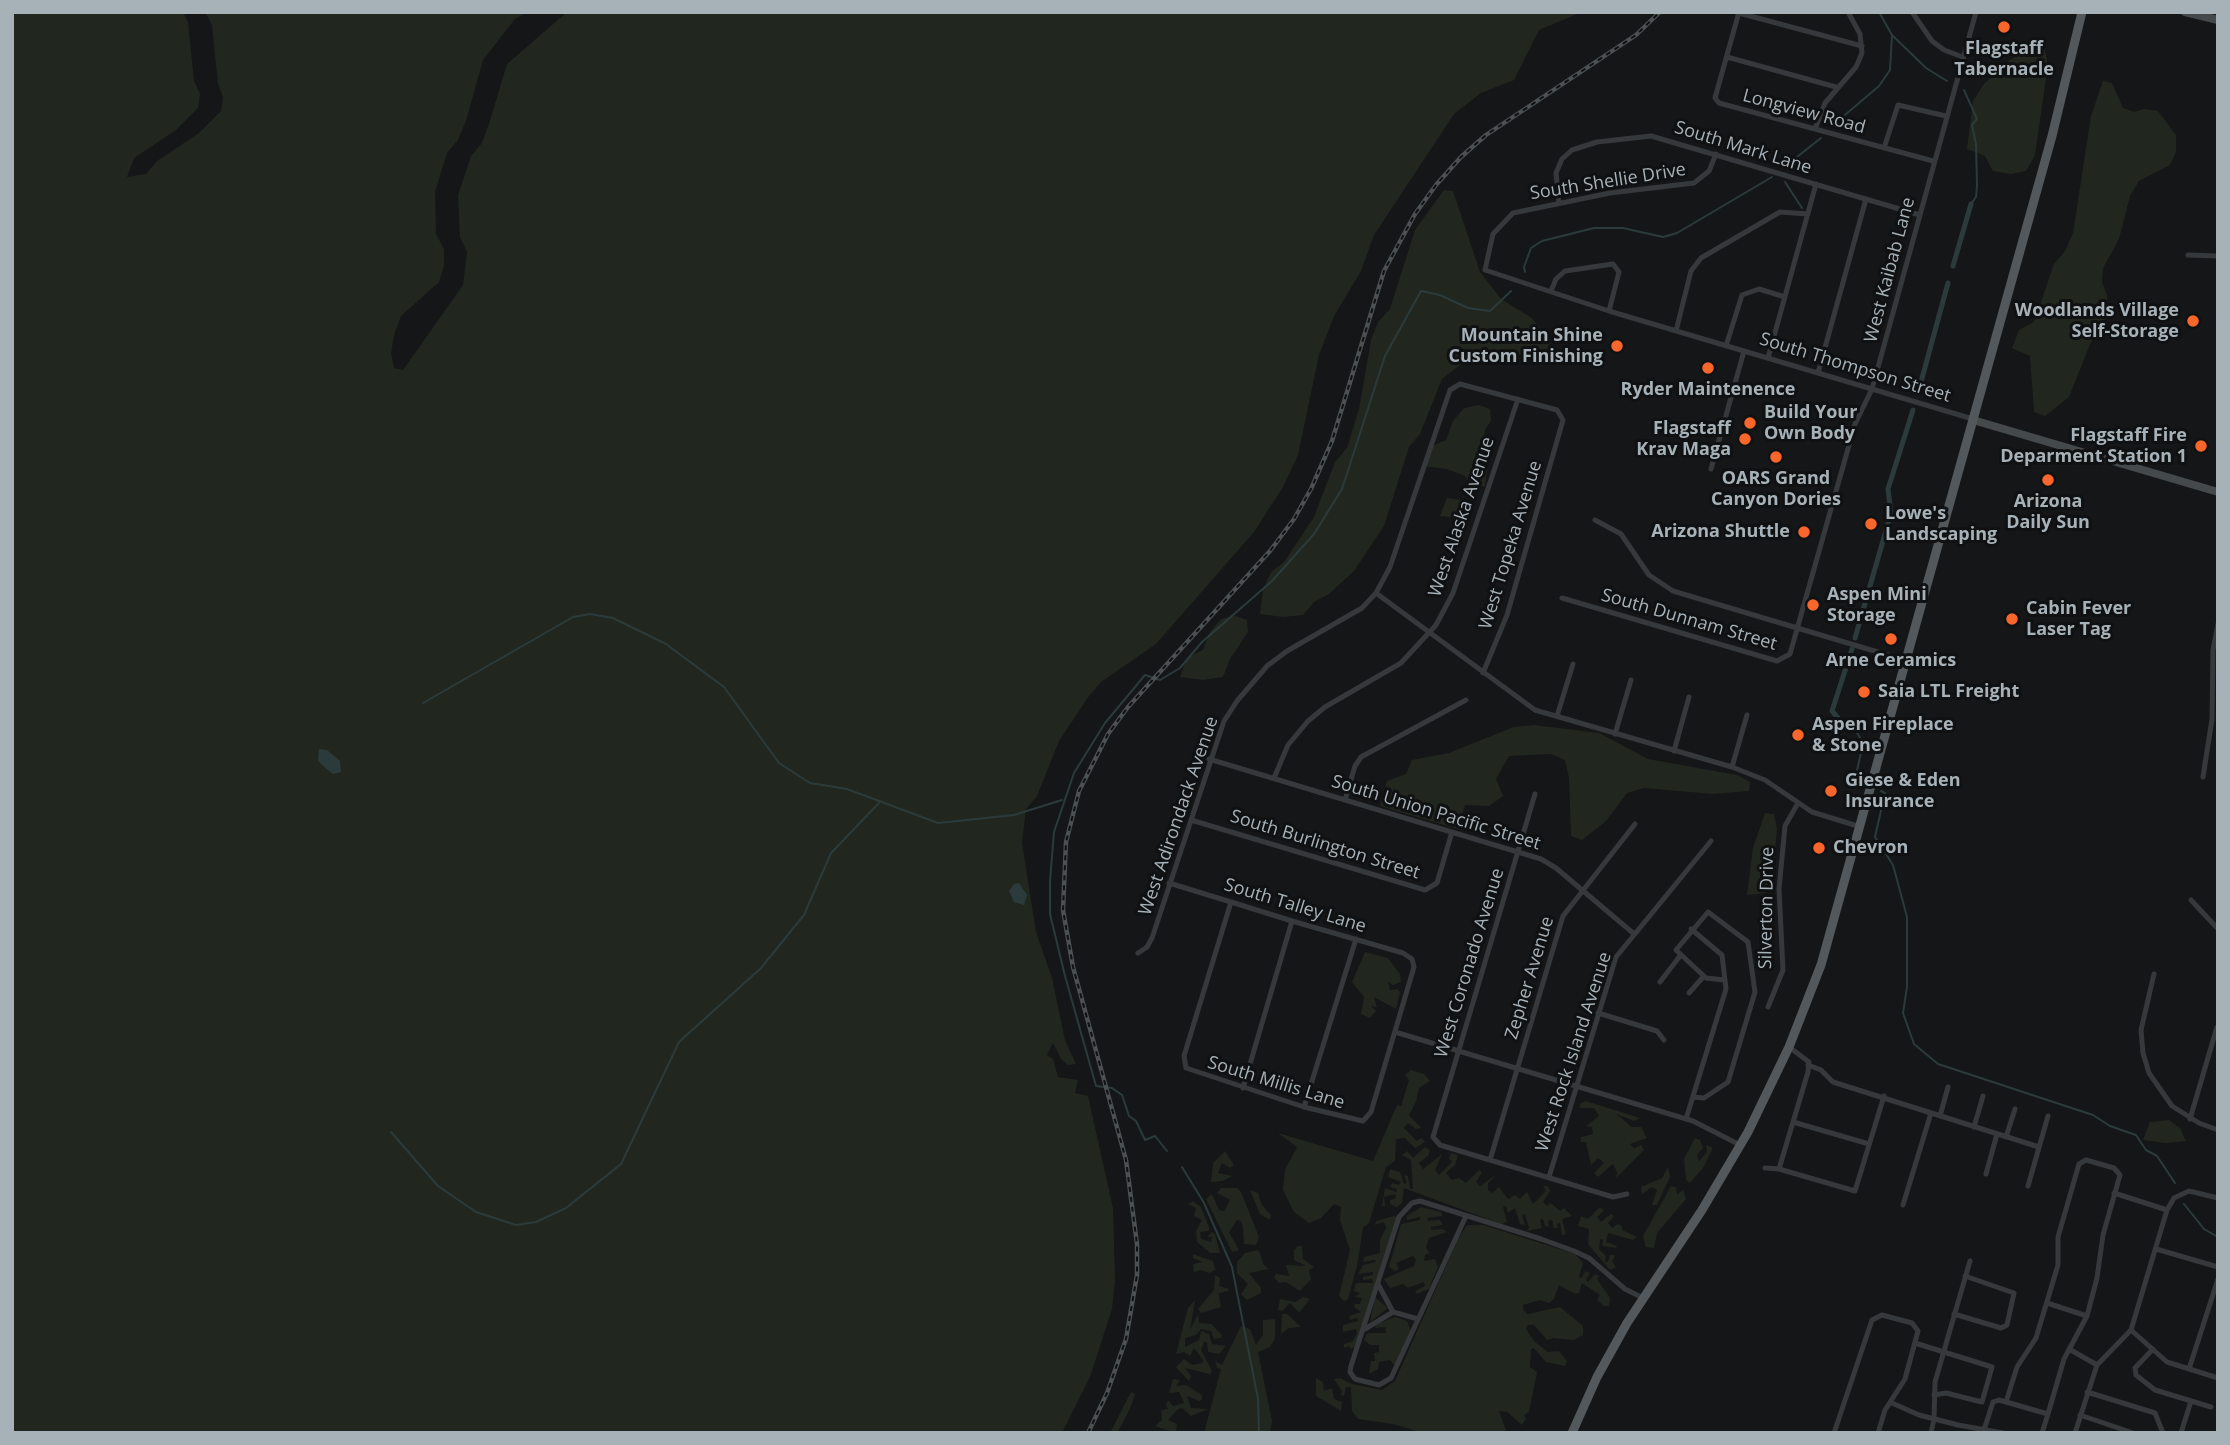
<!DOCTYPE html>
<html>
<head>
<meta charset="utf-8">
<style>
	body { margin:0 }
	#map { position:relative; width:2230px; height:1445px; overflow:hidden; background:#151617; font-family:"Open Sans",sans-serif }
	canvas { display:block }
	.frame { position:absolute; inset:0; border:14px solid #a7b2b8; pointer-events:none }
</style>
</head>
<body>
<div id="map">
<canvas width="2230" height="1445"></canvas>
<div class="frame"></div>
</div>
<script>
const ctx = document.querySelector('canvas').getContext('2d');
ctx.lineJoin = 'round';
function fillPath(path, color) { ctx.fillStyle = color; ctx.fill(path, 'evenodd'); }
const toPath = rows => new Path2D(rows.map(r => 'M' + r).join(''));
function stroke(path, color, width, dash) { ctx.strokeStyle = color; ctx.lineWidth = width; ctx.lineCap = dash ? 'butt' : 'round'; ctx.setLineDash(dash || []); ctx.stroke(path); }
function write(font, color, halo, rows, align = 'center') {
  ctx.font = font + ' "Open Sans",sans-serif'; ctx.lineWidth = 6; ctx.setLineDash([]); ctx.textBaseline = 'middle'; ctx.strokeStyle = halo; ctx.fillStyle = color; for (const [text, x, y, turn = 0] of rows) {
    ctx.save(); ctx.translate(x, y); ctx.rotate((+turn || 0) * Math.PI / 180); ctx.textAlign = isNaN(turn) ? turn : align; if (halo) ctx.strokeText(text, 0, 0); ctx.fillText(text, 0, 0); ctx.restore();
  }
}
fillPath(toPath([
	[12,12,183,12,188,22,194,81,200,94,198,108,176,130,134,158,127,177,146,174,157,161,199,133,221,111,223,97,218,84,212,25,205,12,528,12,515,19,483,60,466,121,458,140,447,153,435,192,436,234,444,249,444,266,439,282,401,316,394,335,391,354,394,368,403,370,463,285,467,252,460,237,458,195,471,156,482,143,489,124,507,64,567,12,1582,12,1539,30,1514,80,1481,93,1454,114,1374,235,1361,271,1334,316,1319,355,1298,455,1283,487,1254,532,1156,644,1101,682,1089,696,1059,741,1037,796,1026,809,1022,843,1036,932,1052,978,1065,1040,1076,1064,1068,1065,1061,1059,1053,1043,1047,1055,1053,1059,1058,1077,1078,1080,1075,1093,1088,1096,1113,1208,1115,1281,1112,1309,1090,1377,1062,1433,12,1433],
	[2033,46,2045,50,2048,65,2035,155,2026,171,2011,174,1993,171,1985,156,1967,149,1973,101,1983,85,2007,62],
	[2103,81,2112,83,2123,108,2134,112,2144,109,2158,111,2176,135,2176,152,2170,165,2139,181,2130,196,2119,239,2103,268,2102,282,2107,295,2107,312,2102,329,2091,342,2069,397,2045,416,2034,412,2030,356,2012,348,2019,330,2034,322,2054,264,2065,251,2073,233,2091,116],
	[1444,190,1453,191,1480,272,1501,299,1532,318,1550,342,1546,353,1469,358,1442,379,1420,434,1409,447,1384,526,1354,571,1329,594,1314,602,1303,615,1283,617,1260,614,1263,590,1271,572,1284,562,1314,517,1335,462,1347,448,1359,409,1371,340,1378,322,1390,309,1415,230],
	[1479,405,1490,409,1491,421,1485,430,1483,444,1489,457,1485,486,1473,487,1465,476,1447,469,1423,466,1430,447,1446,440,1453,421,1464,408],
	[1447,498,1462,500,1464,519,1440,516],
	[1236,616,1247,620,1248,632,1230,659,1223,677,1203,680,1180,677,1187,658,1203,650,1210,632,1221,619],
	[1534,725,1599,733,1648,759,1737,775,1750,782,1749,791,1713,794,1644,788,1627,793,1606,821,1582,840,1571,836,1569,778,1565,760,1551,754,1509,756,1496,779,1503,796,1489,806,1465,805,1458,829,1380,806,1387,781,1406,774,1412,760,1449,753,1514,727],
	[1765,813,1774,814,1777,829,1773,875,1766,893,1747,895,1753,848],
	[1365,952,1388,958,1400,974,1401,982,1393,985,1388,982,1390,990,1398,989,1400,992,1396,1009,1374,997,1377,1007,1371,1006,1376,1011,1370,1018,1361,1014,1364,997,1352,982],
	[1411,1070,1424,1074,1430,1081,1419,1088,1416,1102,1409,1115,1421,1128,1416,1129,1408,1123,1404,1128,1417,1141,1421,1138,1425,1142,1415,1148,1405,1138,1396,1139,1395,1161,1386,1167,1369,1223,1363,1228,1357,1266,1348,1299,1344,1301,1339,1296,1350,1250,1340,1220,1341,1207,1334,1204,1321,1218,1309,1223,1294,1212,1283,1190,1285,1170,1297,1147,1278,1133,1373,1161,1397,1105,1401,1106,1409,1080,1405,1075],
	[1586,1101,1640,1118,1634,1121,1616,1114,1632,1127,1641,1127,1647,1138,1630,1144,1634,1148,1641,1145,1644,1150,1616,1178,1617,1172,1613,1164,1598,1177,1594,1173,1604,1163,1598,1158,1591,1165,1586,1142,1581,1142,1581,1137,1593,1134,1592,1127,1586,1126,1599,1116,1594,1108,1580,1108,1580,1104],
	[2169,1120,2180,1128,2186,1141,2166,1143,2143,1140,2150,1122],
	[1695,1138,1700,1140,1703,1148,1697,1155,1699,1161,1707,1152,1706,1145,1712,1147,1712,1150,1703,1168,1690,1183,1686,1180,1684,1159],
	[1425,1147,1430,1150,1428,1156,1419,1163,1423,1169,1442,1154,1435,1170,1439,1175,1452,1162,1449,1158,1451,1153,1458,1155,1455,1165,1446,1173,1452,1180,1459,1178,1466,1183,1479,1170,1482,1172,1476,1182,1480,1186,1496,1175,1488,1183,1488,1190,1492,1193,1499,1187,1508,1199,1515,1195,1520,1199,1527,1192,1533,1204,1546,1191,1543,1186,1548,1186,1550,1191,1543,1202,1547,1206,1551,1203,1560,1211,1564,1208,1572,1216,1562,1219,1566,1234,1562,1235,1560,1223,1557,1224,1558,1228,1554,1228,1552,1220,1548,1221,1549,1227,1545,1226,1543,1219,1540,1220,1542,1228,1526,1231,1529,1228,1525,1214,1522,1215,1525,1225,1520,1224,1515,1208,1508,1213,1506,1206,1503,1207,1507,1222,1501,1224,1404,1188,1402,1203,1397,1207,1390,1204,1390,1200,1396,1198,1395,1194,1384,1197,1385,1206,1382,1206,1385,1188,1396,1192,1397,1189,1390,1187,1392,1183,1399,1185,1401,1182,1388,1177,1390,1169,1400,1172,1404,1184,1407,1183,1404,1175,1408,1176,1410,1189,1413,1189,1411,1160,1402,1155,1407,1151,1413,1158],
	[1225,1151,1234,1165,1230,1168,1222,1163,1218,1173,1232,1176,1223,1181,1211,1182,1213,1163],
	[1668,1167,1670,1177,1657,1205,1652,1205,1657,1190,1652,1187,1642,1194,1641,1187,1662,1178],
	[1671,1186,1676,1187,1677,1195,1683,1190,1686,1199,1657,1233,1654,1248,1646,1247,1643,1236],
	[1221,1188,1237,1188,1241,1192,1259,1237,1256,1245,1244,1244,1243,1227,1241,1221,1237,1220,1229,1232,1239,1250,1232,1252,1206,1199,1212,1194,1219,1210,1224,1211,1230,1200,1217,1193],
	[1250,1190,1258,1193,1262,1205,1271,1215,1270,1220,1260,1214],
	[1193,1201,1201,1207,1209,1227,1209,1231,1200,1232,1201,1239,1211,1242,1212,1237,1207,1237,1212,1232,1215,1234,1220,1253,1210,1253,1197,1242,1196,1231,1202,1220,1194,1216,1196,1208,1188,1204],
	[1421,1207,1441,1212,1442,1216,1427,1218,1428,1221,1440,1220,1443,1225,1431,1227,1431,1230,1443,1229,1447,1232,1429,1238,1426,1248,1430,1253,1425,1255,1424,1261,1435,1259,1438,1267,1429,1289,1417,1294,1415,1291,1425,1286,1424,1282,1408,1288,1403,1284,1390,1288,1384,1279,1414,1266,1416,1260,1413,1256,1396,1263,1399,1269,1395,1271,1389,1267,1401,1224,1420,1220,1420,1217,1407,1220,1407,1216],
	[1600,1207,1604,1210,1597,1217,1601,1222,1611,1214,1614,1216,1608,1223,1612,1228,1618,1224,1622,1226,1622,1230,1637,1237,1633,1240,1608,1233,1606,1242,1617,1246,1616,1248,1602,1246,1603,1240,1600,1239,1599,1249,1606,1256,1605,1262,1608,1262,1610,1255,1615,1255,1612,1262,1616,1267,1610,1270,1588,1244,1589,1229,1578,1226,1581,1216,1588,1219],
	[1394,1216,1398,1217,1357,1346,1351,1349,1349,1346,1344,1348,1344,1344,1353,1341,1357,1333,1356,1329,1343,1332,1343,1325,1358,1321,1357,1318,1350,1320,1349,1316,1361,1312,1354,1307,1355,1304,1360,1304,1362,1298,1355,1297,1360,1293,1354,1291,1356,1283,1373,1283,1372,1279,1363,1280,1363,1277,1373,1275,1373,1272,1358,1274,1363,1265,1376,1262,1375,1260,1363,1262,1364,1257,1380,1253,1380,1240,1386,1228,1384,1222,1375,1225,1376,1221],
	[1467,1225,1483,1225,1575,1254,1583,1263,1579,1277,1581,1278,1586,1271,1590,1273,1586,1280,1588,1282,1595,1274,1599,1276,1597,1279,1610,1298,1609,1306,1604,1306,1597,1300,1600,1295,1582,1283,1579,1293,1575,1294,1559,1285,1554,1299,1549,1303,1540,1300,1523,1305,1524,1311,1528,1314,1560,1307,1583,1326,1583,1335,1574,1340,1553,1338,1547,1340,1534,1325,1528,1325,1526,1329,1535,1342,1548,1352,1559,1351,1567,1361,1565,1366,1546,1362,1534,1348,1531,1349,1530,1367,1537,1372,1529,1412,1524,1415,1526,1419,1522,1425,1507,1412,1499,1411,1507,1433,1423,1433,1393,1424,1358,1419,1352,1411,1351,1387,1346,1387,1344,1396,1341,1395,1342,1391,1334,1379,1340,1378,1352,1384,1382,1390,1395,1381,1458,1239],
	[1298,1246,1302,1246,1303,1259,1314,1267,1309,1270,1311,1279,1300,1291,1286,1282,1279,1283,1274,1277,1276,1274,1289,1276,1286,1265,1306,1266,1294,1260,1294,1250],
	[1259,1250,1263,1264,1269,1269,1249,1273,1261,1288,1261,1293,1247,1300,1241,1294,1248,1284,1237,1273,1237,1262,1245,1253],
	[1193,1254,1213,1261,1215,1270,1210,1273,1201,1270,1194,1272,1193,1264,1203,1262,1193,1258],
	[1215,1275,1220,1278,1219,1286,1229,1289,1228,1291,1219,1293,1218,1289,1221,1307,1201,1313,1198,1309,1214,1290],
	[1303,1297,1310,1299,1299,1313,1290,1303,1282,1311,1278,1310,1280,1299,1296,1302],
	[1376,1298,1388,1308,1370,1322,1375,1299],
	[1195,1300,1190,1330,1198,1314,1199,1323,1211,1324,1222,1335,1221,1338,1214,1339,1211,1331,1201,1329,1196,1335,1185,1338,1185,1347,1199,1340,1201,1331,1209,1334,1212,1344,1226,1346,1219,1354,1213,1353,1208,1352,1207,1342,1204,1342,1201,1350,1212,1371,1210,1374,1185,1368,1191,1376,1189,1381,1176,1367,1184,1359,1192,1365,1202,1363,1203,1360,1194,1348,1190,1356,1184,1352,1176,1354,1188,1308],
	[1282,1314,1287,1314,1301,1327,1289,1328,1281,1334],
	[1395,1317,1407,1321,1411,1332,1395,1366,1390,1360,1379,1362,1378,1369,1369,1374,1371,1361,1375,1361,1374,1353,1379,1352,1379,1345,1370,1345,1364,1340,1367,1333,1386,1333,1385,1327,1375,1328,1377,1324],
	[1275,1319,1275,1339,1270,1347,1258,1352,1272,1421,1270,1433,1204,1433,1221,1369,1217,1368,1215,1361,1222,1365,1241,1326,1250,1329,1256,1345,1263,1335,1263,1320],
	[1316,1378,1323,1382,1324,1391,1332,1388,1334,1399,1342,1402,1341,1411,1316,1396],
	[1173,1379,1180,1380,1176,1386,1186,1385,1202,1395,1202,1400,1199,1401,1187,1396,1191,1408,1208,1409,1191,1416,1182,1408,1178,1409,1168,1420,1177,1424,1176,1433,1155,1426,1162,1420,1161,1410,1168,1409,1166,1405,1168,1400,1173,1406,1184,1403,1179,1392,1169,1393],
	[1131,1392,1135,1394,1130,1409,1117,1433,1110,1433]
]), '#21271f');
fillPath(toPath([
	[319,749,327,750,340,761,341,772,333,774,322,765,318,760],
	[1019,883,1027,895,1024,905,1014,902,1009,891,1014,884]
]), '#2b3b3c');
stroke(toPath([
	[1892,35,1926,68,1947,81],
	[1964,90,1977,119,1972,125,1976,144,1977,186,1976,197,1971,204],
	[1832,126,1879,86,1890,70,1892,35,1879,12],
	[1783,168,1821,138],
	[1785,182,1802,208],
	[1525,272,1524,267,1531,248,1542,241,1594,228,1623,228,1663,237,1677,233,1772,177],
	[423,703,573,617,590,614,613,618,666,644,724,687,779,763,810,783,847,789,938,823,1014,815,1062,800],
	[1838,718,1837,724,1855,729,1863,743,1855,780,1858,785],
	[1881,791,1885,793,1875,837,1893,865,1907,917,1907,987,1903,1013,1914,1044,1938,1064,2093,1115,2110,1126,2136,1135,2146,1150,2157,1156,2175,1183],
	[391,1132,438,1186,476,1212,516,1225,536,1222,566,1208,621,1164,679,1042,761,968,804,915,831,853,879,803],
	[1167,1151,1155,1136,1145,1140,1136,1121,1129,1116,1122,1095,1112,1088,1096,1086,1065,976,1050,914,1050,881,1054,832,1074,773,1105,723,1145,675,1160,680,1180,668,1202,642,1272,581,1314,534,1342,489,1385,356,1421,291,1440,295,1468,308,1490,311,1511,291],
	[1182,1167,1204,1203,1232,1267,1258,1399,1259,1433],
	[2184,1204,2204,1229,2218,1237]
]), '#2b3b3c', 2);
stroke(toPath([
	[1953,266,1971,204],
	[1918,393,1948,283],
	[1855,638,1891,513,1888,489,1913,410],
	[1838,718,1832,711,1852,649]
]), '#2b3b3c', 5);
stroke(toPath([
	[1739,12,1715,98,1719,103,1933,161],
	[1912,12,1932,41,1944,50,1963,57],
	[1739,13,1862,46],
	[1727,57,1836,87],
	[1815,129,1825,103,1856,67,1862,53,1860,34,1848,12],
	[1884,148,1898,105,1946,116],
	[1716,154,1709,171,1694,183,1610,193,1513,213,1493,234,1485,270,1609,311,1973,419],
	[1559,203,1556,173,1562,159,1572,150,1597,142,1651,136,1920,215],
	[2188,255,2218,256],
	[1551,291,1556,279,1565,271,1613,264,1619,272,1609,311],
	[1676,331,1691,271,1701,258,1780,212,1808,214],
	[1726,346,1742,295,1759,289,1785,297],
	[1768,358,1816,184],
	[1818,373,1866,199],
	[1711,469,1744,351],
	[1595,520,1621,534,1649,575,1673,591,1908,661],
	[1376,593,1535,710,1732,767,1765,780,1812,812,1861,827],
	[1562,598,1777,661,1790,654,1855,424,1872,389,1976,12],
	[1557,716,1573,664],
	[1615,734,1631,680],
	[1674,751,1689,697],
	[1209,759,1541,859,1556,868,1633,933],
	[1732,767,1747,715],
	[2203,777,2212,719,2213,650,2218,624],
	[1274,778,1288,745,1308,721,1325,707,1401,663,1436,625,1453,593,1518,399],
	[1535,794,1433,1137,1440,1145,1613,1197,1627,1194],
	[1345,800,1355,766,1361,757,1466,700],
	[1191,820,1425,890,1437,883,1452,832],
	[1169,883,1231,902,1292,921,1403,953,1412,959,1414,967,1371,1112,1363,1121,1304,1107,1186,1068,1184,1056,1231,902],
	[2191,900,2218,929],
	[1138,953,1147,947,1152,938,1224,721,1237,701,1267,666,1287,651,1362,608,1376,593,1390,567,1450,390,1460,384,1557,410,1563,420,1507,615,1483,673],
	[2154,974,2141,1030,2143,1053,2149,1073,2172,1106,2199,1123,2218,1130],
	[1660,982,1680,956],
	[1689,993,1704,976],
	[1768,1007,1783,970,1779,889,1785,826,1798,803],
	[1598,1013,1657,1031,1664,1040],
	[1395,1032,1693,1121,1740,1145],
	[1808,1065,1821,1070,1833,1082,2039,1147],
	[1243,1088,1292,921],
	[1693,1097,1704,1098,1728,1082,1755,992,1748,942,1708,912,1676,950,1706,978,1724,980],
	[1304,1107,1356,939],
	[1940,1116,1948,1087],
	[1686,1119,1726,989,1722,955,1691,929],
	[2190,1119,2217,1027],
	[1793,1122,1869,1144],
	[1974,1127,1983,1096],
	[2006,1137,2015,1109],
	[1490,1160,1563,916,1635,824],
	[1765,1168,1779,1169,1808,1072,1809,1062,1789,1047],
	[1779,1169,1855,1191,1884,1096],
	[1986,1174,1997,1134],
	[1549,1177,1616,957,1711,841],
	[2028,1186,2048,1116],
	[2114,1193,2167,1210],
	[1903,1205,1931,1113],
	[1466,1216,1391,1378,1379,1385,1355,1379,1350,1372,1351,1366,1399,1217,1412,1203,1420,1201,1541,1239,1574,1251,1589,1258,1625,1289,1643,1298],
	[2156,1249,2218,1267],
	[1378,1284,1393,1312],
	[2047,1303,2087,1316],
	[1954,1314,2001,1328,2007,1325,2014,1293,1965,1276],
	[1365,1329,1393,1312,1418,1319],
	[2131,1330,2167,1362,2218,1378],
	[1915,1343,1992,1367,1982,1402,1946,1393,1934,1395],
	[2069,1349,2097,1365],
	[2153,1349,2135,1368,2136,1375,2155,1390,2211,1407],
	[2189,1369,2218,1279],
	[2087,1392,2155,1413,2163,1433],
	[2006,1402,2017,1367,2036,1338,2058,1265,2058,1237,2079,1164,2086,1160,2114,1168,2120,1175,2103,1235,2097,1278,2087,1316,2064,1359,2048,1414],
	[1892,1403,1919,1415,1958,1425,2003,1433],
	[2080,1415,2133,1433],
	[1834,1433,1872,1320,1882,1315,1912,1323,1918,1331,1905,1379,1885,1410,1878,1433],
	[1931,1433,1934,1419,1935,1382,1970,1261],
	[1983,1433,1993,1402,1999,1400,2048,1414,2042,1433],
	[2075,1433,2097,1365,2131,1330,2167,1210,2174,1198,2189,1191,2218,1198],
	[2181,1433,2191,1401]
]), '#36393c', 5);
stroke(toPath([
	[2185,12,2218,20],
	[1973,420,2218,492]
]), '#44494c', 8);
stroke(toPath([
	[1572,1433,1597,1377,1627,1323,1702,1210,1748,1132,1789,1047,1821,965,2052,136,2082,12]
]), '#52585b', 9);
const rail = toPath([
	[1088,1433,1107,1393,1126,1339,1137,1275,1137,1244,1126,1160,1073,967,1063,910,1066,842,1079,791,1108,734,1128,707,1270,551,1294,519,1311,489,1332,441,1384,271,1415,214,1436,185,1461,157,1486,135,1636,35,1660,12]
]);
stroke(rail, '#4b5053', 4.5);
stroke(rail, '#101112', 2, [5]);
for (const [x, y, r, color] of [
	[2004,27,7,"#f8662c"],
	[2193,321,7,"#f8662c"],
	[1617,346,7,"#f8662c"],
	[1708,368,7,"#f8662c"],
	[1750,423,7,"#f8662c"],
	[1745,439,7,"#f8662c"],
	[2201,446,7,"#f8662c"],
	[1776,457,7,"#f8662c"],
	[2048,480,7,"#f8662c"],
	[1871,524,7,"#f8662c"],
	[1804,532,7,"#f8662c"],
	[1813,605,7,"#f8662c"],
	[2012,619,7,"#f8662c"],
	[1891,639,7,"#f8662c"],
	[1864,692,7,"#f8662c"],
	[1798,735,7,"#f8662c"],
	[1831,791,7,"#f8662c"],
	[1819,848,7,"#f8662c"]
]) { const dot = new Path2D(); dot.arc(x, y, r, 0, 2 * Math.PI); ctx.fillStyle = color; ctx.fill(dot); stroke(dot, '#101112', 2.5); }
write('bold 18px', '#a7b2b8', '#101112', [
	["Flagstaff",2004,49,"center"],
	["Tabernacle",2004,70,"center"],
	["Woodlands Village",2179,311,"right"],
	["Self-Storage",2179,332,"right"],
	["Mountain Shine",1603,336,"right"],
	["Custom Finishing",1603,357,"right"],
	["Ryder Maintenence",1708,390,"center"],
	["Build Your",1764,413],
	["Own Body",1764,434],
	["Flagstaff",1731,429,"right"],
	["Krav Maga",1731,450,"right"],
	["Flagstaff Fire",2187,436,"right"],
	["Deparment Station 1",2187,457,"right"],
	["OARS Grand",1776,479,"center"],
	["Canyon Dories",1776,500,"center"],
	["Arizona",2048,502,"center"],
	["Daily Sun",2048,523,"center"],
	["Lowe's",1885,514],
	["Landscaping",1885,535],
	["Arizona Shuttle",1790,532,"right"],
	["Aspen Mini",1827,595],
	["Storage",1827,616],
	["Cabin Fever",2026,609],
	["Laser Tag",2026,630],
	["Arne Ceramics",1891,661,"center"],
	["Saia LTL Freight",1878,692],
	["Aspen Fireplace",1812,725],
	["& Stone",1812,746],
	["Giese & Eden",1845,781],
	["Insurance",1845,802],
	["Chevron",1833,848]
], 'left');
write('18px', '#a7b2b8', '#101112', [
	["Longview Road",1804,112,15],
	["South Mark Lane",1743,148,17],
	["South Shellie Drive",1608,182,-9],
	["West Kaibab Lane",1890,270,-75],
	["South Thompson Street",1855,368,17],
	["West Alaska Avenue",1462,517,-71],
	["West Topeka Avenue",1511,545,-73],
	["South Dunnam Street",1689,620,16],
	["South Union Pacific Street",1436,813,17],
	["West Adirondack Avenue",1179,816,-71],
	["South Burlington Street",1325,845,17],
	["South Talley Lane",1295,906,17],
	["Silverton Drive",1767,908,-89],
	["West Coronado Avenue",1470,963,-73],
	["Zepher Avenue",1530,978,-73],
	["West Rock Island Avenue",1574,1052,-72],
	["South Millis Lane",1276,1083,17]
]);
</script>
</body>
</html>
